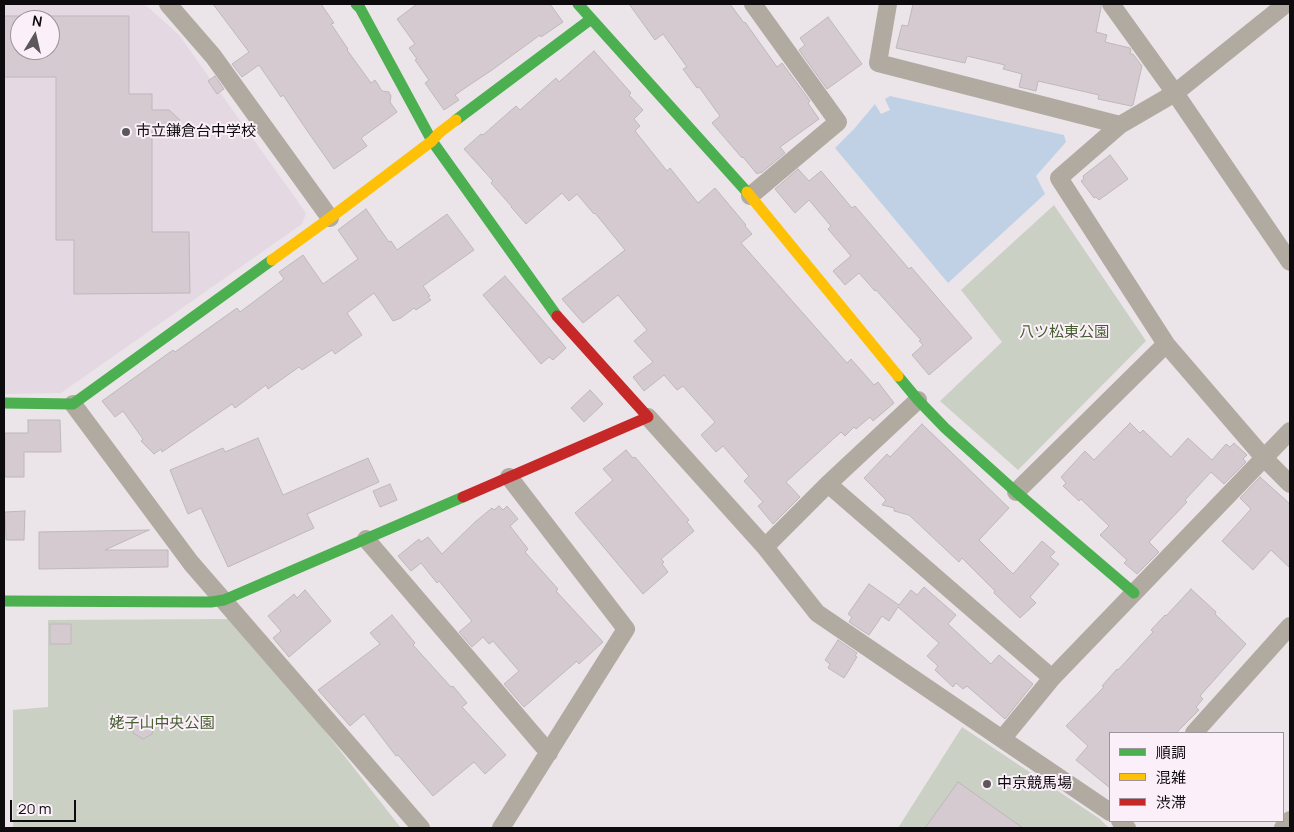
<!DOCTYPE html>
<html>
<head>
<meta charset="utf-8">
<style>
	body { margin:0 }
	#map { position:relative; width:1294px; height:832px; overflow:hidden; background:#ebe5ea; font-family:Manrope,"Noto Sans JP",sans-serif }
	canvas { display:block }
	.frame { position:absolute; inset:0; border:5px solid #0e0b0e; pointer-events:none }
	.legend { position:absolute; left:1109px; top:732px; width:175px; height:90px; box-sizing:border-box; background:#fbf0f9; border:1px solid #9c949b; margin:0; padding:6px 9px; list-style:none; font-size:15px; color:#0e0b0e }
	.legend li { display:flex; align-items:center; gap:10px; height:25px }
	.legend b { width:25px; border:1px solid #9c949b }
	.north { position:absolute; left:10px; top:10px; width:50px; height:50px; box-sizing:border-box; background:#fbf0f9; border:1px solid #9c949b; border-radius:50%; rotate:9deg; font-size:14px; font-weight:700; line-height:20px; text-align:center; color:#0e0b0e }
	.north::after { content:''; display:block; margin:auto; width:18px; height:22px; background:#5b575b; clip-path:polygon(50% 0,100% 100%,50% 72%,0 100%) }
	.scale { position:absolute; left:10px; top:800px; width:66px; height:22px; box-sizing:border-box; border:2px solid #0e0b0e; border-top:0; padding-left:6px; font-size:15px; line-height:18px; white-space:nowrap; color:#0e0b0e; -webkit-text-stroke:4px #fbf0f9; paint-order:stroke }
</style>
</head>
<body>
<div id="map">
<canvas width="1294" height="832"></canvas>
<div class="frame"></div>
<ul class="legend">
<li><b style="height:6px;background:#4caf50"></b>順調</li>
<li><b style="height:6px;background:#ffc107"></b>混雑</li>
<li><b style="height:6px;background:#c62828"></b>渋滞</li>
</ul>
<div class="north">N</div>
<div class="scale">20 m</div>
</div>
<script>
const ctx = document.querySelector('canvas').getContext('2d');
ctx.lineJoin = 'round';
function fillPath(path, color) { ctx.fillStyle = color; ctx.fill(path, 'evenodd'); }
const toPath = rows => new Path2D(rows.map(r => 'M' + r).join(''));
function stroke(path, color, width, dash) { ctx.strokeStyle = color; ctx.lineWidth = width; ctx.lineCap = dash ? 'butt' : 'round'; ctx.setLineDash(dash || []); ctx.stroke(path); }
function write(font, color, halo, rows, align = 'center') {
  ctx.font = font + ' Manrope,"Noto Sans JP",sans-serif'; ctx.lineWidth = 4; ctx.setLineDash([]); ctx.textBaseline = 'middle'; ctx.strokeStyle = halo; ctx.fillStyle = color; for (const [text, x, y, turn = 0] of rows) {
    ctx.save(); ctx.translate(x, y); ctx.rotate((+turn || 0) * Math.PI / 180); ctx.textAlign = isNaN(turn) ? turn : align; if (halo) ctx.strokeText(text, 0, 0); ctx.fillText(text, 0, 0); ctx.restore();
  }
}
fillPath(toPath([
	[4,4,142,4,148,7,179,35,306,213,302,224,61,393,4,394],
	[20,20,50,20,50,50,20,50]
]), '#e4d8e3');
fillPath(toPath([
	[1054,205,1146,341,1018,470,940,401,1002,342,961,290],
	[237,619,401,828,13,828,13,710,48,707,48,620],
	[962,727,1100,819,1109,828,898,828]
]), '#cbd0c4');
fillPath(toPath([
	[890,96,1064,135,1066,142,1036,176,1045,194,948,283,835,148,854,129,875,104,881,114,890,110,885,99]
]), '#c0d1e6');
const building = toPath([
	[213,4,321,4,334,23,331,24,348,49,347,50,371,83,375,80,382,91,389,92,391,96,390,102,397,112,361,138,367,146,334,169,308,132,283,95,281,97,259,65,242,77,232,64,249,52,213,4],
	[417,4,550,4,563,22,541,37,540,35,492,70,462,90,455,95,459,100,444,110,425,83,429,80,415,60,417,59,409,48,415,44,397,19,417,4],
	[629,4,730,4,744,23,745,22,777,67,782,63,810,101,808,103,819,119,780,147,785,153,761,173,761,172,757,174,743,157,742,158,712,123,720,116,699,87,697,88,683,69,687,67,663,34,655,40,629,4],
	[913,4,1101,4,1101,8,1096,32,1107,35,1105,42,1130,48,1131,50,1130,54,1133,54,1142,66,1133,105,1131,106,1098,99,1099,95,1038,81,1036,91,1019,87,1022,74,1003,69,1005,65,967,56,965,63,896,48,902,25,908,26,913,4],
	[4,16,129,16,129,94,152,94,152,110,169,110,180,120,169,132,152,132,152,232,189,232,190,293,74,294,74,240,56,240,56,77,4,77,4,16],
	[20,20,50,20,50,50,20,50,20,20],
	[828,17,862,64,827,89,799,50,805,45,800,38,828,17],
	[594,51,631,93,629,95,643,110,634,119,640,126,635,131,667,171,670,168,698,203,715,188,746,225,745,226,752,234,741,243,847,363,851,359,874,385,878,382,894,403,873,421,870,417,856,429,854,427,845,436,841,432,786,482,800,497,773,524,758,506,763,502,744,481,749,476,723,446,716,452,701,435,715,422,683,386,677,390,664,375,644,391,633,377,653,362,634,341,647,330,618,295,583,323,562,299,625,250,595,213,594,214,577,194,569,201,562,193,526,224,511,207,512,207,491,183,493,181,464,149,481,134,483,135,516,106,520,110,556,78,559,82,594,51],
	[215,76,224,89,217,94,208,81,215,76],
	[1110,155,1128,179,1099,200,1096,197,1094,198,1081,181,1084,179,1083,176,1110,155],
	[798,169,809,181,821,171,852,208,855,206,909,269,911,267,972,338,929,375,912,355,923,345,919,341,921,340,876,290,875,291,859,273,845,285,833,271,851,256,828,229,831,226,809,200,795,213,775,189,798,169],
	[366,209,389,242,391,241,397,250,447,214,474,250,423,286,430,296,428,297,431,300,416,310,414,308,401,318,393,321,374,293,347,313,362,335,335,354,332,350,302,370,299,367,268,389,266,385,235,408,232,404,162,452,161,449,154,454,141,441,143,439,123,411,115,417,102,401,173,350,175,352,237,308,240,312,284,279,279,272,303,255,323,284,358,259,338,230,366,209],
	[505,276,566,348,553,360,549,357,541,364,483,295,505,276],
	[590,390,603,404,584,422,571,408,590,390],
	[28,420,60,420,61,452,24,452,24,477,5,477,5,433,28,433,28,420],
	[1130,423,1140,433,1143,430,1171,457,1188,438,1212,460,1226,444,1230,447,1234,443,1247,455,1243,459,1246,462,1224,484,1211,472,1185,500,1187,502,1149,542,1159,552,1137,574,1124,563,1127,560,1100,535,1109,526,1081,499,1079,501,1063,486,1066,483,1061,477,1085,451,1094,460,1130,423],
	[922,424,1009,508,979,540,1013,574,1042,541,1055,552,1050,557,1059,564,1030,597,1036,603,1020,618,994,593,995,591,962,558,959,562,909,515,894,511,894,508,882,505,886,500,864,478,887,454,890,457,922,424],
	[258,438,283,495,368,458,379,482,307,514,314,528,228,567,201,508,188,514,170,470,223,448,225,452,258,438],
	[626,450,633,458,635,457,689,520,687,522,694,531,661,559,664,562,662,564,668,572,643,594,575,513,613,480,603,469,626,450],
	[1260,477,1290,504,1290,568,1271,550,1253,570,1222,541,1251,509,1240,498,1260,477],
	[390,484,397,500,380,507,373,491,390,484],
	[499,506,503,510,507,506,518,519,510,526,528,549,525,552,558,589,556,591,603,642,579,664,577,661,524,707,504,684,519,671,493,641,489,644,483,637,472,647,459,632,472,621,439,581,437,583,421,563,411,571,398,556,419,539,421,542,428,537,442,554,475,522,492,508,494,510,499,506],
	[25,511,24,540,6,540,5,512,25,511],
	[149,530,105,550,168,550,168,567,39,569,39,532,149,530],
	[869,584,899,605,911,590,917,595,924,587,956,615,948,624,991,664,999,655,1033,684,1005,719,967,686,963,689,956,683,953,687,935,670,938,666,927,656,939,643,898,607,889,621,882,616,869,635,849,622,852,617,848,614,869,584],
	[1191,589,1216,612,1215,614,1246,644,1200,696,1203,699,1196,707,1199,710,1176,733,1110,733,1110,788,1076,760,1088,746,1066,726,1104,687,1102,686,1117,669,1118,670,1153,632,1151,630,1165,615,1166,616,1191,589],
	[305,590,331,621,289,657,273,638,281,631,268,616,294,594,297,598,305,590],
	[392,615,415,643,413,645,451,687,453,686,467,703,462,707,506,755,485,774,474,762,433,796,398,755,396,756,364,714,350,726,318,690,380,644,370,633,392,615],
	[50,624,71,624,71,644,50,644,50,624],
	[838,640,857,653,855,656,857,657,844,678,828,668,830,664,825,660,838,640],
	[144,717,154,723,152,734,143,739,133,733,134,722,144,717],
	[958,782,1023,828,925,828,958,782]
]);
fillPath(building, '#d4cacf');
stroke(building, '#bdb8bc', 1);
stroke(toPath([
	[168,4,213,56,330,218],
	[888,4,878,63,1120,125],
	[1111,4,1175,93,1290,262],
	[1286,4,1175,93,1120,125,1059,178,1166,344,1265,459,1290,484],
	[750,196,838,122,753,4],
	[73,404,191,563,421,828],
	[648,417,765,547,817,613,1002,739,1110,812],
	[828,484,1052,678],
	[1016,492,1166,344],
	[366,539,549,753],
	[765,547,828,484,918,400],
	[1194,733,1290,626],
	[1002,739,1052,678,1290,431],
	[1120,821,1127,828],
	[501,828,626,629,509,477],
	[1283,828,1290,820]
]), '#b0aaa1', 18);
stroke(toPath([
	[356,4,360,8,432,141,557,316],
	[578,4,747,192],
	[456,120,591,19],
	[898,376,918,400,945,428,1016,492,1134,593],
	[4,403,73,404,272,260],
	[4,601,211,602,224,600,463,497]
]), '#4caf50', 11);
stroke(toPath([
	[747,192,898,376],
	[272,260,330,218,432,141,439,133,456,120]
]), '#ffc107', 11);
stroke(toPath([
	[463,497,648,417,557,316]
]), '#c62828', 11);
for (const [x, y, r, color] of [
	[126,132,5,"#5b575b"],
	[987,784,5,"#5b575b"]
]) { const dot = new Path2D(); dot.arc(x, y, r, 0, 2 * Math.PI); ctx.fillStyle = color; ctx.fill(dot); stroke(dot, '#fbf0f9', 2); }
write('15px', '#0e0b0e', '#fbf0f9', [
	["市立鎌倉台中学校",136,132],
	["中京競馬場",997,784]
], 'left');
write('15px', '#465f2f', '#fbf0f9', [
	["八ツ松東公園",1064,333],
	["姥子山中央公園",162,724]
]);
</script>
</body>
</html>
